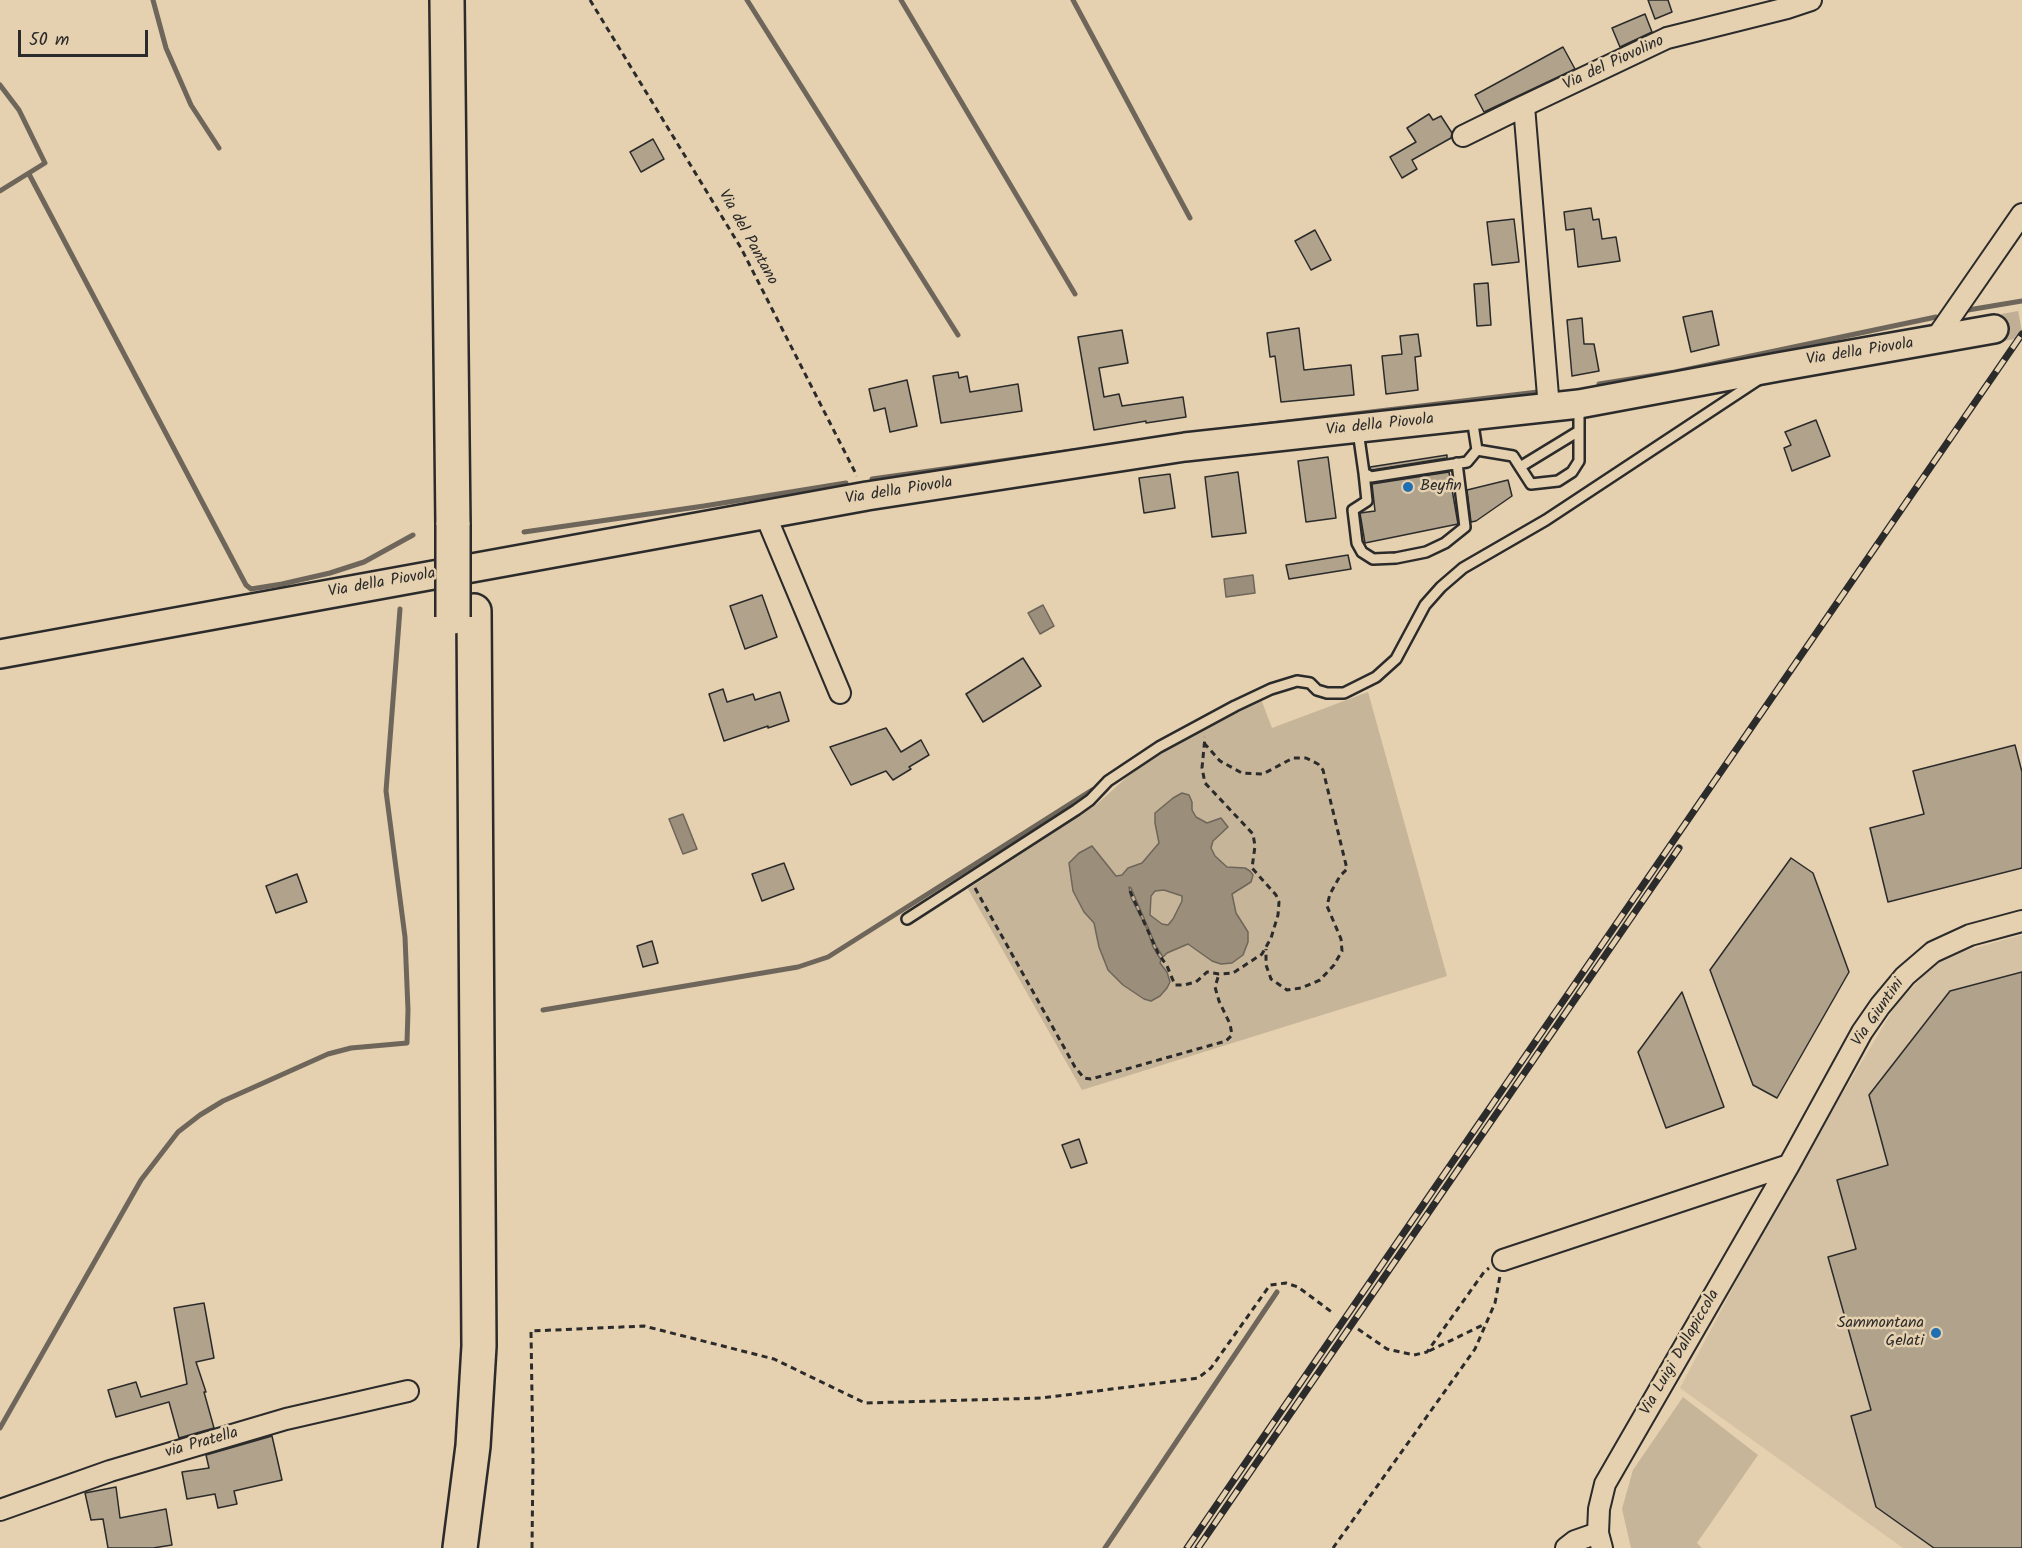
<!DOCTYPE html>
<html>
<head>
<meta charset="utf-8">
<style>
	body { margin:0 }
	#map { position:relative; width:2022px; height:1548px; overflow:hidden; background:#e5d0af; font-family:Kalam,sans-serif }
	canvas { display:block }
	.scale { position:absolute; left:18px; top:30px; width:130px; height:27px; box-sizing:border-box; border:3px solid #2b2b2b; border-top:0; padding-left:8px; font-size:18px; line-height:21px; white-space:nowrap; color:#2b2b2b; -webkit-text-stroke:4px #e5d0af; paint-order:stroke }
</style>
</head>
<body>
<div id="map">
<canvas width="2022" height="1548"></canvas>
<div class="scale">50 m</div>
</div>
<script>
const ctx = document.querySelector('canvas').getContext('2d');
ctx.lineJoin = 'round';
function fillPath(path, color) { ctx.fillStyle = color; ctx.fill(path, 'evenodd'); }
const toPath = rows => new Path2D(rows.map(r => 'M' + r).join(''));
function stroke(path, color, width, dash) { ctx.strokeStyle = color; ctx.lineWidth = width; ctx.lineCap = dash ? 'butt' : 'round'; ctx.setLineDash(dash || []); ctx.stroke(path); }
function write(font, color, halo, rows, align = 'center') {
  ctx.font = font + ' Kalam,sans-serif'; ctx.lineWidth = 5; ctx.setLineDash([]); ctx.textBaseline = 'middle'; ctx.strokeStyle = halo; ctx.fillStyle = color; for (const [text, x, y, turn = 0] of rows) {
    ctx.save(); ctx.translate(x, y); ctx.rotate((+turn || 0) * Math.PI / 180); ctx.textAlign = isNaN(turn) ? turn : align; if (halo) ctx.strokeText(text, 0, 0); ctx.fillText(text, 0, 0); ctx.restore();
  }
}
fillPath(toPath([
	[2022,935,2022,1548,1903,1548,1680,1388,1746,1263,1807,1152,1896,1005,1924,975,1946,956]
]), '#d5c2a4');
fillPath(toPath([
	[1368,692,1447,976,1082,1090,968,889,1097,804,1126,778,1166,748,1261,699,1272,728],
	[1683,1397,1758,1455,1697,1543,1702,1548,1631,1548,1622,1509,1633,1470]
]), '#c7b599');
const water = toPath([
	[1253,575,1255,593,1226,597,1224,579,1253,575],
	[1043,605,1054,626,1040,634,1028,613,1043,605],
	[1182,793,1189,795,1192,802,1192,810,1196,817,1207,823,1221,818,1228,827,1213,841,1211,848,1215,856,1227,867,1245,868,1250,871,1253,875,1251,882,1232,894,1236,913,1248,932,1248,942,1243,955,1232,963,1221,964,1212,961,1188,944,1167,953,1163,957,1156,946,1131,888,1129,887,1131,898,1147,929,1153,947,1161,960,1160,963,1167,972,1170,982,1167,988,1160,996,1151,1001,1144,999,1123,985,1108,970,1099,947,1094,923,1084,912,1073,891,1069,863,1079,853,1092,846,1116,876,1122,875,1128,868,1142,863,1159,843,1155,823,1155,813,1173,798,1182,793],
	[1164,890,1182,896,1182,901,1173,919,1168,925,1162,924,1150,915,1151,896,1155,891,1164,890],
	[683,814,697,849,683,854,669,819,683,814]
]);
fillPath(water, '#9b8e7a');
stroke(water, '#6e665a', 1.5);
stroke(toPath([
	[153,0,166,48,191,105,219,148],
	[747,0,958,335],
	[901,0,1075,294],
	[1073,0,1190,218],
	[0,85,19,110,45,163,0,191],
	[29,174,246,585,251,589,282,584,330,573,364,562,413,535],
	[1962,311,2022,301],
	[1599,384,1675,372,1936,317],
	[1204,432,1538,392],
	[872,479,1073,451],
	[524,532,704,506,846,483],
	[543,1010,798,967,828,957,1092,790],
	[0,1428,141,1180,178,1132,200,1115,223,1101,328,1054,351,1048,407,1043,408,1010,405,937,386,791,400,609],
	[1105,1548,1277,1292]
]), '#6e665a', 5);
const building = toPath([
	[1648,0,1668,0,1672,12,1655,19,1648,0],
	[1645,14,1652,32,1620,47,1612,28,1645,14],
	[1563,47,1575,69,1484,112,1475,95,1563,47],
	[1429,114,1433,120,1441,116,1452,133,1451,138,1412,160,1417,169,1402,178,1390,157,1416,142,1407,128,1429,114],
	[653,139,664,159,641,172,630,152,653,139],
	[1591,208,1593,220,1599,219,1602,239,1616,237,1620,261,1578,267,1574,229,1566,230,1564,212,1591,208],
	[1514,219,1519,262,1492,265,1487,222,1514,219],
	[1315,230,1331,260,1311,270,1295,241,1315,230],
	[1488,283,1491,325,1477,326,1474,284,1488,283],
	[1712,311,1719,345,1691,352,1683,317,1712,311],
	[1582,318,1584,344,1594,344,1599,371,1572,376,1567,320,1582,318],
	[1299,328,1304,370,1351,365,1354,395,1281,402,1275,356,1270,357,1267,333,1299,328],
	[1122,330,1128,363,1099,368,1104,397,1119,394,1122,406,1183,397,1186,417,1146,423,1146,421,1094,430,1078,337,1122,330],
	[1418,334,1421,356,1415,357,1418,390,1386,394,1382,356,1402,354,1400,336,1418,334],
	[958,372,959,378,967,376,970,392,1018,384,1022,411,941,423,933,376,958,372],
	[907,380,917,426,890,432,885,408,874,411,869,389,907,380],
	[1816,420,1830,456,1792,471,1784,448,1791,445,1785,432,1816,420],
	[1447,455,1447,458,1372,470,1370,469,1370,467,1447,455],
	[1328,457,1336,518,1306,522,1298,461,1328,457],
	[1238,472,1246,533,1212,537,1205,477,1238,472],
	[1449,472,1458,524,1365,543,1360,513,1375,511,1372,484,1449,472],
	[1170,474,1175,508,1144,513,1139,478,1170,474],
	[1508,480,1512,496,1476,521,1471,522,1467,490,1508,480],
	[1348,555,1351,569,1289,579,1286,565,1348,555],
	[762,595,777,637,745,649,730,606,762,595],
	[1023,658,1041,686,983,722,966,694,1023,658],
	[723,689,727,702,753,694,755,700,780,692,789,721,768,728,768,726,724,741,709,694,723,689],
	[886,728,901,752,921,740,929,755,909,767,911,769,893,780,886,771,851,785,830,747,886,728],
	[2015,745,2022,772,2022,868,1888,902,1870,828,1924,814,1913,771,2015,745],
	[1791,858,1813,873,1849,972,1777,1098,1753,1085,1710,970,1791,858],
	[784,863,794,889,762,901,752,874,784,863],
	[297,874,307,902,276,913,266,886,297,874],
	[652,941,658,963,643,967,637,946,652,941],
	[2022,972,2022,1548,1934,1548,1876,1507,1851,1416,1871,1410,1828,1257,1856,1249,1837,1180,1888,1165,1869,1095,1950,991,2022,972],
	[1682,992,1724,1107,1666,1128,1638,1052,1682,992],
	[1079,1139,1087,1163,1071,1168,1062,1145,1079,1139],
	[204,1303,214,1358,196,1362,206,1392,204,1392,214,1428,179,1438,169,1402,116,1417,108,1390,136,1382,141,1397,187,1384,174,1308,204,1303],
	[272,1436,282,1480,234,1491,237,1504,218,1508,215,1494,187,1499,182,1472,209,1468,206,1455,272,1436],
	[116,1487,120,1518,166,1509,172,1545,153,1548,108,1548,103,1519,91,1520,85,1493,116,1487]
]);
fillPath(building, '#b1a28b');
stroke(building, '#2b2b2b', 1.5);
stroke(toPath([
	[1994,329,2022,324]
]), '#c0af95', 27, [27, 14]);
const lane = toPath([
	[1358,431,1364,473,1371,477,1467,462,1477,450,1472,418],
	[1477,450,1513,456,1531,484,1558,481,1572,472,1579,461,1579,407],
	[1520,467,1579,431],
	[1364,473,1367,501,1353,510,1357,543,1362,552,1373,559,1396,558,1426,552,1445,543,1465,527,1457,463],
	[907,919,1076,810,1090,800,1108,781,1159,747,1235,706,1271,689,1297,681,1310,683,1317,690,1327,693,1344,693,1376,677,1396,659,1425,605,1441,587,1463,568,1546,520,1758,380]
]);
const street = toPath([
	[1463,136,1524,106],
	[1934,341,2022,214],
	[1549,408,1524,106,1667,38,1787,8,1811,0],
	[765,514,840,693],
	[1503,1260,1789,1165],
	[0,1510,110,1471,286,1419,408,1391],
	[1566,1548,1575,1541,1598,1533],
	[1602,1548,1598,1533,1599,1509,1605,1484,1789,1165,1862,1032,1880,1006,1905,976,1933,952,1970,935,2022,921]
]);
const secondary = toPath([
	[0,654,867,496,1185,447,1579,404,1778,367,1994,329]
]);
const highway = toPath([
	[447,0,453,525],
	[460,1548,473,1446,479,1346,474,611]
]);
stroke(lane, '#2b2b2b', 14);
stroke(street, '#2b2b2b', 24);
stroke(secondary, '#2b2b2b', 32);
stroke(highway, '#2b2b2b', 38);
stroke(toPath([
	[590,0,741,248,857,476],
	[1204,743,1220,761,1242,773,1263,774,1293,758,1306,758,1318,764,1323,770,1347,869,1340,876,1330,894,1327,906,1341,939,1342,951,1334,965,1320,980,1301,988,1287,990,1271,979,1266,965,1266,949],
	[975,888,1075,1067,1084,1078,1091,1079,1226,1041,1232,1035,1230,1024,1219,1001,1215,987,1219,974],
	[1130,891,1158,953,1167,966,1175,985,1184,985,1196,982,1207,972,1219,974,1233,973,1262,954,1271,938,1278,915,1279,902,1276,895,1252,868,1255,846,1253,834,1205,783,1202,768,1205,737],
	[1358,1329,1387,1349,1414,1355,1427,1352,1484,1272,1489,1268],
	[1429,1351,1485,1324],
	[532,1548,533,1461,531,1331,644,1326,774,1359,865,1403,1042,1398,1198,1378,1211,1368,1270,1285,1286,1283,1298,1287,1333,1313],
	[1333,1548,1475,1349,1495,1303,1500,1276]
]), '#2b2b2b', 3, [6, 4.5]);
stroke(lane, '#e5d0af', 9);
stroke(street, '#e5d0af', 20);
stroke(secondary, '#e5d0af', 27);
stroke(highway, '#e5d0af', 33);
const rail = toPath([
	[1187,1548,2022,334],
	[1198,1548,1679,848]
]);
stroke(rail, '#2b2b2b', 7);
stroke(rail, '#e5d0af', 4.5, [14]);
const highwayBridge = toPath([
	[453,525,453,617]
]);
stroke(highwayBridge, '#2b2b2b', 38, []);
stroke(highwayBridge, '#e5d0af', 33);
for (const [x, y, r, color] of [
	[1408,487,6,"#1f6fb2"],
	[1936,1333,6,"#1f6fb2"]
]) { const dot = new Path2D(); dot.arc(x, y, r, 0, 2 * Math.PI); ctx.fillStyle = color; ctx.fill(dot); stroke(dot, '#e5d0af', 2); }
write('16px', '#2b2b2b', '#e5d0af', [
	["Via del Piovolino",1614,64,-25],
	["Via del Pantano",747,238,61],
	["Via della Piovola",1860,353,-9],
	["Via della Piovola",1380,426,-6],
	["Via della Piovola",899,492,-9],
	["Via della Piovola",382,584,-10],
	["Via Giuntini",1879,1013,-55],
	["Via Luigi Dallapiccola",1681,1353,-60],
	["via Pratella",202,1444,-16]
]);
write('16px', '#2b2b2b', '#e5d0af', [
	["Beyfin",1420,487],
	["Sammontana",1924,1324,"right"],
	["Gelati",1924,1342,"right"]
], 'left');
</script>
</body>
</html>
